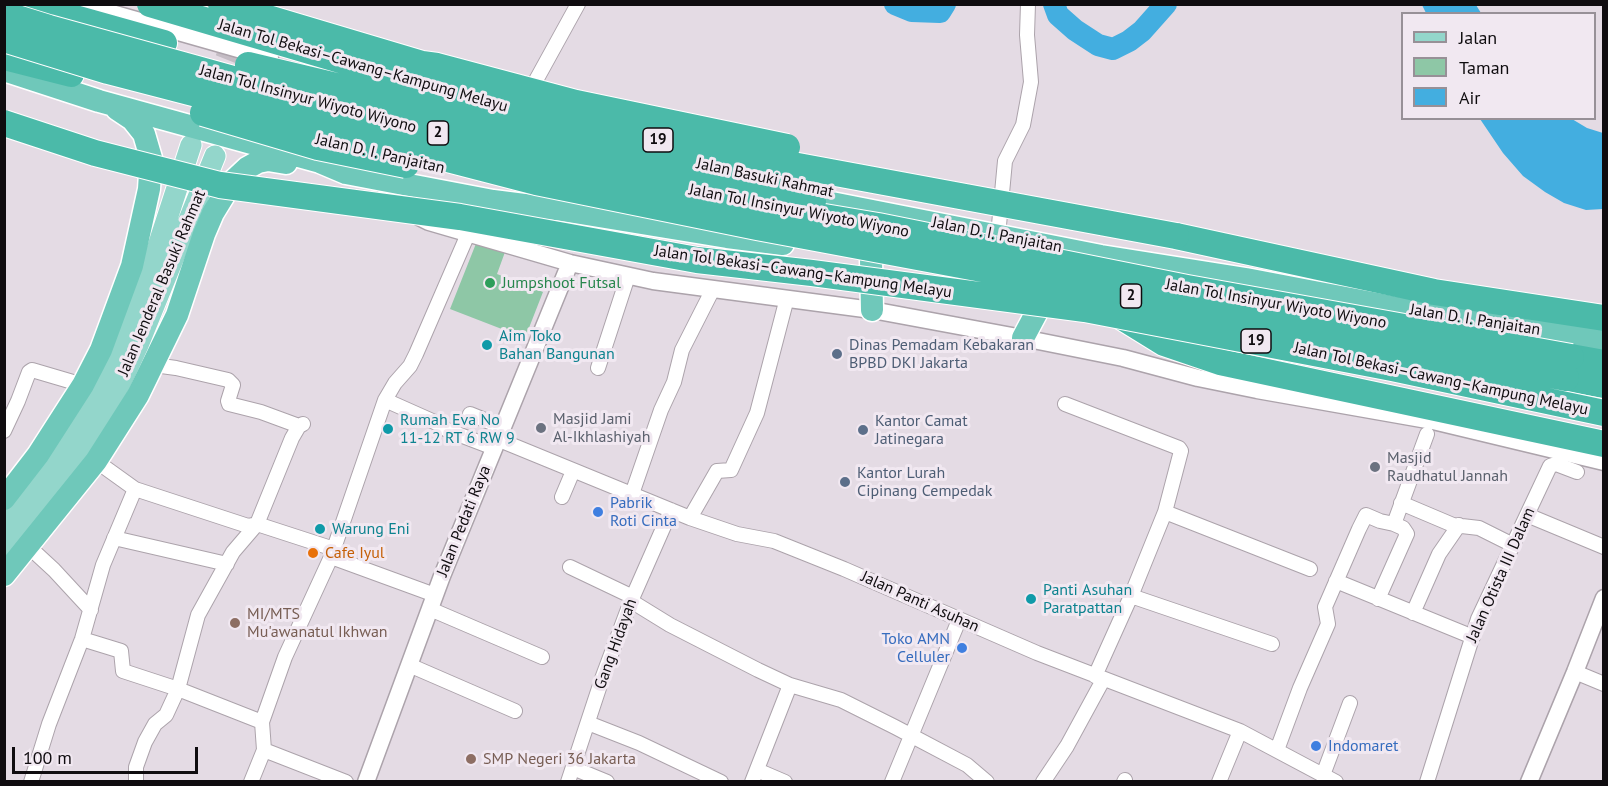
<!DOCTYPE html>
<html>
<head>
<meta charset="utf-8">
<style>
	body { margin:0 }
	#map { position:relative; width:1608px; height:786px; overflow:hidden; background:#e4dbe4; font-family:"PT Sans",sans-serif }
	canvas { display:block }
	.frame { position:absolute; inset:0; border:6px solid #0f0c0f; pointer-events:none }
	.legend { position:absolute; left:1401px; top:12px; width:195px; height:108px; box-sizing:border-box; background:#f1e8f1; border:2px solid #979097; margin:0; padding:8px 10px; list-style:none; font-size:18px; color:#0f0c0f }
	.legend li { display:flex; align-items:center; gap:12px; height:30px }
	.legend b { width:30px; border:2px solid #979097 }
	.scale { position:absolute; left:12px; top:747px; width:186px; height:27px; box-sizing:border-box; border:3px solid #0f0c0f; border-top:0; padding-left:8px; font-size:18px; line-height:21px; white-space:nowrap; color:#0f0c0f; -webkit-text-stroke:4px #f1e8f1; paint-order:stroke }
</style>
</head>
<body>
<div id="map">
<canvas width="1608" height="786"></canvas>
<div class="frame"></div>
<ul class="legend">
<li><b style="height:8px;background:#93d6cb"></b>Jalan</li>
<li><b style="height:16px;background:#8ec7a6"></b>Taman</li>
<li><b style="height:16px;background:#43aee0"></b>Air</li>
</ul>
<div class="scale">100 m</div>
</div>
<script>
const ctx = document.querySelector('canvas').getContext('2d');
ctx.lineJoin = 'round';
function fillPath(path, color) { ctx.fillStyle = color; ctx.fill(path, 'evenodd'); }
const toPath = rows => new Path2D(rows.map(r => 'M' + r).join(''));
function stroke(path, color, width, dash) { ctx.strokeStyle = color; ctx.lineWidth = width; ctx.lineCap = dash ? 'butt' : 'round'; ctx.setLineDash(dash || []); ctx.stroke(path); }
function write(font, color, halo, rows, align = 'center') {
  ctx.font = font + ' "PT Sans",sans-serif'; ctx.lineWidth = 6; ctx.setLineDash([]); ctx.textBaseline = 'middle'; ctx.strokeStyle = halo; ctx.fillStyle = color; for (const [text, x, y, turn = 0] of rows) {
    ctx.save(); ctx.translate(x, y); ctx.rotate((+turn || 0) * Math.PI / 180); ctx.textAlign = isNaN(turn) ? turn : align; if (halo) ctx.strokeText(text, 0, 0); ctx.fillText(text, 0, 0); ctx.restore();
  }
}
fillPath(toPath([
	[477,241,505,252,497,274,543,292,525,338,450,309]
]), '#8ec7a6');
fillPath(toPath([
	[1422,5,1476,5,1481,13,1426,13],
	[1480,119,1572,119,1587,128,1603,133,1603,209,1586,210,1564,203,1545,192,1523,176,1503,153]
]), '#43aee0');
stroke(toPath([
	[895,4,912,11,940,12,945,4],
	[1054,4,1058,15,1075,30,1098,45,1113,49,1129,41,1142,31,1166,4]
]), '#43aee0', 22);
stroke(toPath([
	[214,88,238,28]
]), '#c4bcc4', 21, [21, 10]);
const minor = toPath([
	[529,93,578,4],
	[999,225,1005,161,1023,125,1031,82,1027,35,1028,4],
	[154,365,176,368,228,380,233,385,228,401,229,404,261,412,299,426],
	[598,368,628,276],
	[385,400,439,424,447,430,494,448],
	[1065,404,1179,448,1181,451,1165,512,1131,596,1095,676],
	[470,414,502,427],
	[4,431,18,401,29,372,32,370,83,385],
	[497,439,690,518,737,534,774,541,844,569,1037,653,1240,731,1336,782],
	[96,461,135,489,248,526,257,524,334,549],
	[632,494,661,410,674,382,682,350,713,289],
	[562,497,573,471],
	[1401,503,1453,525,1479,528,1513,545],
	[1165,512,1310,569],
	[1527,515,1604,547],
	[690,518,717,471,731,470,757,413,787,298],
	[114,538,227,564],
	[28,546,54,570,91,610],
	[331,557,435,595],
	[570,567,633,597],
	[1336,581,1473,637],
	[1131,596,1272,644],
	[1378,599,1407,534,1403,528,1394,524],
	[631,601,670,625,758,670,790,685,841,700,895,727,967,765,987,782],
	[430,609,542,657],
	[1413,613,1439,554,1459,525],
	[82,639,121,651,123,671,178,689,262,722],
	[409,665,515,711],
	[1575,672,1604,684],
	[588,723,639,743,721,782],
	[264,750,346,782],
	[1277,750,1300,688,1328,624,1325,607,1359,529,1366,515,1380,521,1394,524,1427,434],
	[573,768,607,782],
	[757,770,785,782],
	[1323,775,1350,703],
	[31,782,49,724,82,639,103,565,135,489],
	[136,782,136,767,145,742,155,724,166,715,178,689,198,615,233,552,257,524,292,438,299,426,303,424],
	[251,782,264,750,262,722,285,657,331,557,385,400,395,383,410,366,416,354,468,234],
	[568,782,603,676,631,601,671,510],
	[752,782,790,685],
	[892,782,959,620],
	[1043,782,1067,746,1103,680],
	[1124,782,1125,780],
	[1219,782,1240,731],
	[1427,782,1478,619,1550,466,1556,464,1577,472]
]);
const tertiary = toPath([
	[80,4,270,58],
	[378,180,419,217,429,222,570,263,653,281,872,310,1023,338,1123,358,1198,378,1257,390,1433,421,1604,462],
	[366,782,442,576,570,263],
	[1529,782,1575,672,1604,598]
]);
const primary = toPath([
	[4,527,67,443,105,378,128,331,146,283,191,145],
	[4,557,92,432,120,384,138,345,215,156]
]);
const trunk = toPath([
	[4,70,99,101,320,162,346,173,493,201,556,209,727,237,783,244],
	[796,196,1101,256,1246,279,1398,308,1604,341],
	[871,259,872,310],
	[1023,338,1048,291],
	[4,499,38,455,83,385,101,350,132,266,149,189,151,158,144,134,132,119,117,109],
	[4,575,96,461,138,395,177,315,204,234,213,213,232,182,247,168,258,162,268,160,286,163]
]);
const motorway = toPath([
	[25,4,164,43],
	[4,57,71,74],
	[1176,236,1434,292,1604,318],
	[1122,317,1164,343,1220,362,1604,444],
	[1571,357,1604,363],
	[1566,378,1604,385]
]);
stroke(minor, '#aca3ab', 16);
stroke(tertiary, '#aca3ab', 19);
stroke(primary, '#fff', 23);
stroke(trunk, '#fff', 25);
stroke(motorway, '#fff', 28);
stroke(minor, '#fff', 14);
stroke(tertiary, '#fff', 16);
stroke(primary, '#93d6cb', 21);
stroke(trunk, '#6fc8ba', 22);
stroke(motorway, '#4bbaa9', 26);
const motorwayBridge = toPath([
	[150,4,476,100,571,124,1176,236],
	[221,4,422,64,437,66,576,103,787,147],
	[4,14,49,28,403,126,759,206,878,226,1187,288,1571,357],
	[4,39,108,71,536,182,757,227,1566,378],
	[248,65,797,196,813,201],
	[203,113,318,147,406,165],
	[4,123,95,153,220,185,460,217,697,260,812,273,1085,309,1392,368,1604,413]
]);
stroke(motorwayBridge, '#fff', 28, []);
stroke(motorwayBridge, '#4bbaa9', 26);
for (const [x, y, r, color] of [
	[490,283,6,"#2e9e5b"],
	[487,345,6,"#0f9aa8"],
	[837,354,6,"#5c6f8a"],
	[541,428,6,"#6b7280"],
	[388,429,6,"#0f9aa8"],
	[863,430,6,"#5c6f8a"],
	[1375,467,6,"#6b7280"],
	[845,482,6,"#5c6f8a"],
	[598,512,6,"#3f7fe0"],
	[320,529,6,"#0f9aa8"],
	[313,553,6,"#e8710a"],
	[1031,599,6,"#0f9aa8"],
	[235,623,6,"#8d6e63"],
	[962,648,6,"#3f7fe0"],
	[1316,746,6,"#3f7fe0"],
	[471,759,6,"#8d6e63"]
]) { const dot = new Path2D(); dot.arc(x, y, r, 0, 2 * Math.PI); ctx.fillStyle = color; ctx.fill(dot); stroke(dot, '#f1e8f1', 2); }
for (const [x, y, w] of [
	[438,133,21],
	[658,140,30],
	[1131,296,21],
	[1256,341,30]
]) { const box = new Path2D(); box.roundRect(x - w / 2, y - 12, w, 24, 4.5); ctx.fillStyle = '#f1e8f1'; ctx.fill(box); stroke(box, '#0f0c0f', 1.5); }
write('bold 15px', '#0f0c0f', null, [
	["2",438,133],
	["19",658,140],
	["2",1131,296],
	["19",1256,341]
]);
write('16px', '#0f0c0f', '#f1e8f1', [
	["Jalan Tol Bekasi–Cawang–Kampung Melayu",363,66,16],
	["Jalan Tol Insinyur Wiyoto Wiyono",308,99,15],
	["Jalan D. I. Panjaitan",380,154,13],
	["Jalan Basuki Rahmat",765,178,12],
	["Jalan Tol Insinyur Wiyoto Wiyono",799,211,11],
	["Jalan D. I. Panjaitan",997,235,11],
	["Jalan Tol Bekasi–Cawang–Kampung Melayu",803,272,8],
	["Jalan Jenderal Basuki Rahmat",162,283,-67],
	["Jalan Tol Insinyur Wiyoto Wiyono",1276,304,10],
	["Jalan D. I. Panjaitan",1475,320,9],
	["Jalan Tol Bekasi–Cawang–Kampung Melayu",1441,379,12],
	["Jalan Pedati Raya",464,521,-68],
	["Jalan Otista III Dalam",1501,575,-66],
	["Jalan Panti Asuhan",920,602,24],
	["Gang Hidayah",616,644,-70]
]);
write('16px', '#27864d', '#f1e8f1', [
	["Jumpshoot Futsal",502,283]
], 'left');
write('16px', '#0d838f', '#f1e8f1', [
	["Aim Toko",499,336],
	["Bahan Bangunan",499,354],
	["Rumah Eva No",400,420],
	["11-12 RT 6 RW 9",400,438],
	["Warung Eni",332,529],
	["Panti Asuhan",1043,590],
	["Paratpattan",1043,608]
], 'left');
write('16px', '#4e5e75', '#f1e8f1', [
	["Dinas Pemadam Kebakaran",849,345],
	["BPBD DKI Jakarta",849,363],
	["Kantor Camat",875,421],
	["Jatinegara",875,439],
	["Kantor Lurah",857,473],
	["Cipinang Cempedak",857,491]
], 'left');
write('16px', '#5b616d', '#f1e8f1', [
	["Masjid Jami",553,419],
	["Al-Ikhlashiyah",553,437],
	["Masjid",1387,458],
	["Raudhatul Jannah",1387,476]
], 'left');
write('16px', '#366cbe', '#f1e8f1', [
	["Pabrik",610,503],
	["Roti Cinta",610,521],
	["Toko AMN",950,639,"right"],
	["Celluler",950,657,"right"],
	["Indomaret",1328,746]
], 'left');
write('16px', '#c56008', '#f1e8f1', [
	["Cafe Iyul",325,553]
], 'left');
write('16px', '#785e54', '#f1e8f1', [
	["MI/MTS",247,614],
	["Mu'awanatul Ikhwan",247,632],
	["SMP Negeri 36 Jakarta",483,759]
], 'left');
</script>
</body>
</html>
